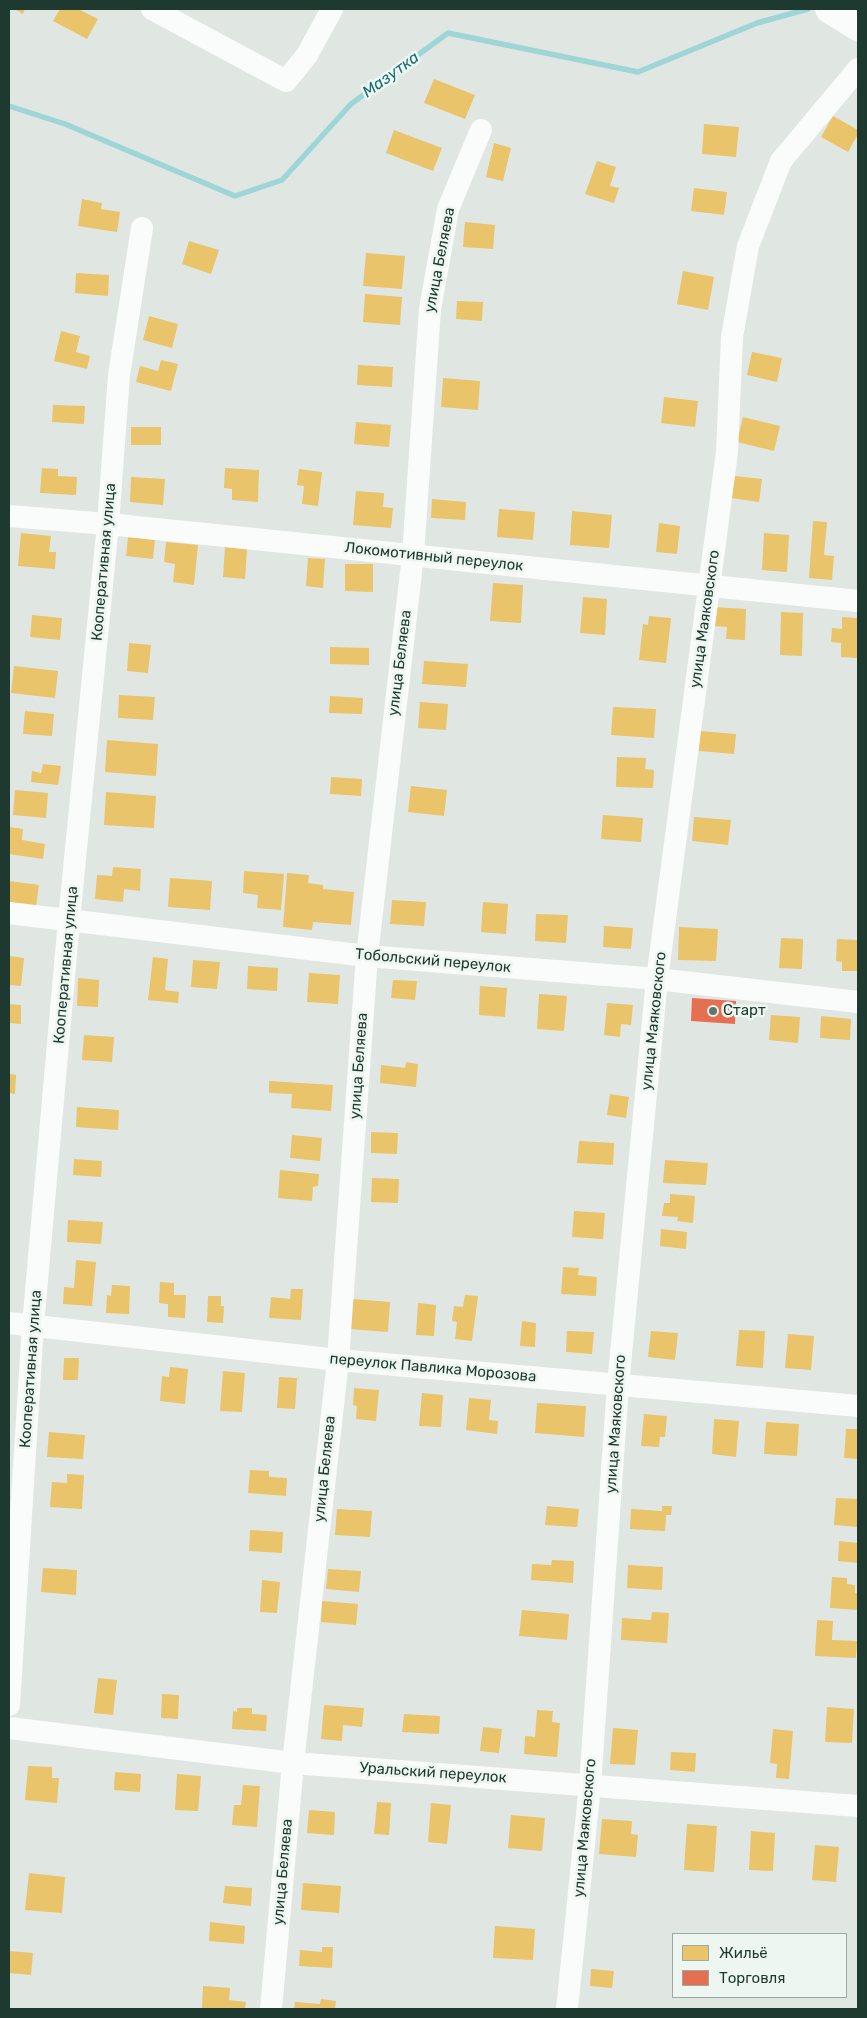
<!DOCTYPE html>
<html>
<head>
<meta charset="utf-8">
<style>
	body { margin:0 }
	#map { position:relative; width:867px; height:2018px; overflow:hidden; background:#e0e7e3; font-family:Rubik,sans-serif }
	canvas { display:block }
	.frame { position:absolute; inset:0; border:10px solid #1e3930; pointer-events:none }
	.legend { position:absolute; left:672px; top:1933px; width:175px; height:65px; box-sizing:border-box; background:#edf6f1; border:1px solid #9aaaa4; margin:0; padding:6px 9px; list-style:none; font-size:15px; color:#1e3930 }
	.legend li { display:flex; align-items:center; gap:10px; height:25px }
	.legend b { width:25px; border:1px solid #9aaaa4 }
</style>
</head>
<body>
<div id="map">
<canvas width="867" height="2018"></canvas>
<div class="frame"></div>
<ul class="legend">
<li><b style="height:14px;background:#e9c46a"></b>Жильё</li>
<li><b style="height:14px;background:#e76f51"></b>Торговля</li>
</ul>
</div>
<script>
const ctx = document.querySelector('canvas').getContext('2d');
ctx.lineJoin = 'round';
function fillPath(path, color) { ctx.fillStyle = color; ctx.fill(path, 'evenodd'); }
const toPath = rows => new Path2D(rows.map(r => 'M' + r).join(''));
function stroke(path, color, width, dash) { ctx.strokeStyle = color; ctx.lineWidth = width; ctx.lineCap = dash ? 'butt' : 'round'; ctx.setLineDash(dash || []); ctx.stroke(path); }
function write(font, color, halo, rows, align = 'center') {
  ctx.font = font + ' Rubik,sans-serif'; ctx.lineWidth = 5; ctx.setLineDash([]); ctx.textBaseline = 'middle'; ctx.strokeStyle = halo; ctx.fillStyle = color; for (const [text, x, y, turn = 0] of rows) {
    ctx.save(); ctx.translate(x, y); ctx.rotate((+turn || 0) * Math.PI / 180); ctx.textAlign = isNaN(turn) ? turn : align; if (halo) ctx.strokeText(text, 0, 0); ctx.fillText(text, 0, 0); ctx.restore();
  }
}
fillPath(toPath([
	[14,9,25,9,23,14],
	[60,9,78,9,98,19,87,39,53,21],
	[434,79,475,95,465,119,424,103],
	[833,116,858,130,858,134,848,152,821,137],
	[704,124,739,127,736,157,702,154],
	[394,130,442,148,433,171,386,153],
	[494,143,511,148,503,181,486,177],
	[597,161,616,167,610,186,619,188,614,203,585,194],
	[694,188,727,192,724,215,691,211],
	[82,199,102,203,101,209,120,212,117,232,78,226],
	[465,222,495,225,493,249,463,247],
	[189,241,219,250,211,274,182,264],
	[366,253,405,256,402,289,363,286],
	[683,271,714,277,708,310,677,304],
	[76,273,109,275,108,296,75,293],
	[365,294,402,297,400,325,363,322],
	[457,301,483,302,482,321,456,319],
	[149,316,178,324,172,348,143,340],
	[61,331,80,336,76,352,90,356,87,369,54,361],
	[752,352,782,358,777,382,747,375],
	[161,360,178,364,171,391,136,382,140,366,158,371],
	[358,365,393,367,392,387,357,385],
	[443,378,480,381,478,410,441,407],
	[664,397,698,401,695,427,661,423],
	[53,405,85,406,84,424,52,422],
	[743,417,780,426,774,451,737,442],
	[356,422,391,425,389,447,354,444],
	[131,427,161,427,161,445,131,445],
	[42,468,58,469,58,476,77,477,76,495,40,493],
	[225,468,259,470,258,502,232,500,232,489,224,488],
	[299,469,322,472,318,506,302,504,304,486,297,485],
	[735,476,762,479,759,502,731,498],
	[131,477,165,479,163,505,130,502],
	[356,491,384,493,383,507,393,508,391,528,353,525],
	[432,499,466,502,465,520,431,518],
	[499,509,535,512,533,540,497,537],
	[572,511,612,515,609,548,570,545],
	[813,521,827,522,824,555,834,556,832,580,809,578],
	[659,523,680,526,677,554,656,552],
	[21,533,51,536,49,552,56,552,55,569,18,566],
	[764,533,789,535,787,572,762,570],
	[128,537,155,540,153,559,126,556],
	[166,542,198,545,194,585,173,582,175,564,164,562],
	[225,547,247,549,245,579,223,577],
	[308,558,325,559,323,588,306,586],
	[345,564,373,564,373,592,345,591],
	[493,583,523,585,521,623,490,621],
	[583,597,607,599,605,635,580,633],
	[713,607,746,609,745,640,726,639,727,627,713,626],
	[781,612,803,613,802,656,780,655],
	[32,615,62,618,60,640,30,637],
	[649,616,671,618,666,663,639,660,643,624,648,625],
	[842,617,858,618,858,658,841,657,841,643,831,642,832,628,842,629],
	[129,643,151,645,148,673,127,671],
	[330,647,369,648,369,665,330,664],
	[424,661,468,664,466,687,422,684],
	[14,666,58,671,55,698,11,693],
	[119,695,155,697,153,720,118,718],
	[330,696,363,698,362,714,329,713],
	[420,702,448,704,446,730,418,728],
	[613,707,656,709,654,738,611,735],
	[25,711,54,714,52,736,23,734],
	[700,731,736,734,734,754,699,751],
	[107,740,158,744,156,776,105,772],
	[617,757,646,758,645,769,654,770,653,788,616,787],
	[43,764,61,766,58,785,31,782,32,771,41,773],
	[331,777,362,779,361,796,330,794],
	[411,786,447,790,444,816,408,812],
	[15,790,48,793,46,818,13,815],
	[106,792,156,796,154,828,104,825],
	[603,815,643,818,641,842,601,839],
	[694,817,731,820,728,845,692,841],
	[9,827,23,829,22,840,45,844,43,859,9,854],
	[113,867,141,869,140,891,124,889,123,902,95,899,97,875,112,876],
	[244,871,284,874,281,910,257,908,258,895,243,893],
	[287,873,309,875,308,883,323,885,323,889,354,892,351,925,313,922,312,930,283,927],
	[170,878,212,881,210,910,168,907],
	[9,881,39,885,36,906,9,903],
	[392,900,426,902,424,926,390,924],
	[483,902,508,904,506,934,481,932],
	[536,914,568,915,566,943,535,941],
	[604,926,633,928,631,949,603,947],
	[679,927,718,929,716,961,678,960],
	[781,938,803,939,802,969,779,968],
	[837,939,858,940,858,971,842,971,842,962,836,961],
	[9,956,24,958,21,986,9,985],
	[153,957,168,959,165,990,179,992,178,1003,148,1000],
	[193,960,220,962,217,989,191,987],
	[248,966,278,968,277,991,247,989],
	[309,973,340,975,338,1004,307,1002],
	[78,978,99,980,98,1007,77,1006],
	[393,980,417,981,415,1000,391,998],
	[480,986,507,988,505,1017,479,1015],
	[539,994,567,996,564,1031,537,1029],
	[607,1003,633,1005,631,1025,621,1024,620,1037,604,1035],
	[9,1004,21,1005,21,1024,9,1023],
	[771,1015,800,1017,798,1043,769,1040],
	[821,1016,851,1019,850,1040,820,1038],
	[84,1035,114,1037,112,1062,82,1060],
	[406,1062,418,1064,416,1087,380,1083,381,1065,405,1068],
	[9,1074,16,1075,15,1094,9,1093],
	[269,1081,333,1085,331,1111,291,1108,292,1094,269,1093],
	[610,1094,629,1097,626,1118,607,1115],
	[77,1107,119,1110,118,1130,76,1127],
	[371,1132,398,1133,397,1154,371,1153],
	[292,1135,322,1138,320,1161,290,1158],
	[579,1141,614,1143,613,1165,577,1163],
	[74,1159,102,1161,101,1177,73,1175],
	[665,1160,708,1163,706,1185,663,1183],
	[280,1170,319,1174,318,1186,313,1187,312,1201,278,1198],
	[372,1178,399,1179,398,1203,371,1202],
	[670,1194,695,1196,693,1223,677,1221,678,1217,662,1216,664,1203,670,1203],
	[574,1211,605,1213,603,1239,572,1237],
	[68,1220,103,1222,101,1244,67,1242],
	[661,1229,687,1232,686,1249,660,1246],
	[76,1260,96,1262,92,1306,63,1304,64,1287,74,1288],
	[563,1267,579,1268,578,1275,597,1277,596,1296,561,1294],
	[160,1282,174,1283,174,1295,186,1295,185,1318,168,1317,168,1304,159,1303],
	[112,1285,130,1286,129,1314,106,1313,107,1295,111,1296],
	[291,1289,303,1289,301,1320,269,1318,271,1297,290,1299],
	[465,1295,478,1296,472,1341,455,1339,457,1322,452,1321,454,1306,463,1307],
	[208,1296,221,1296,221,1306,224,1306,223,1323,207,1322],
	[352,1299,390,1302,388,1332,350,1329],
	[418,1303,436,1305,434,1336,416,1335],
	[522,1321,536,1323,535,1347,520,1346],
	[739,1330,765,1331,763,1368,736,1366],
	[567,1331,594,1332,592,1354,566,1352],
	[651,1331,678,1333,675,1360,648,1357],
	[788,1334,814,1336,811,1370,785,1368],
	[64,1358,79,1358,78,1380,63,1380],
	[170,1367,188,1369,185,1404,160,1401,162,1376,169,1377],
	[223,1371,245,1373,242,1412,220,1411],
	[279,1377,297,1378,295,1409,277,1408],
	[354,1388,379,1390,376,1421,356,1419,357,1406,353,1405],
	[422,1393,443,1395,441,1427,419,1426],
	[469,1398,491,1400,489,1420,498,1421,497,1434,466,1430],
	[537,1403,586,1406,584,1437,535,1433],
	[644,1414,667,1416,665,1437,660,1437,659,1447,641,1446],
	[714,1419,739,1421,736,1457,712,1454],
	[766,1422,799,1424,797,1456,764,1454],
	[846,1429,858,1429,858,1459,844,1458],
	[49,1432,85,1435,83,1459,47,1457],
	[250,1470,269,1471,269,1477,287,1478,286,1496,248,1493],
	[67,1474,84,1475,82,1509,50,1507,52,1482,67,1483],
	[836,1498,858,1499,858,1527,834,1525],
	[547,1506,579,1509,577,1527,545,1525],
	[662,1506,672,1506,671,1515,666,1515,665,1531,630,1529,631,1509,662,1511],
	[337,1509,372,1511,370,1537,335,1535],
	[250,1530,283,1532,282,1553,249,1551],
	[839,1541,858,1543,858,1563,838,1561],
	[552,1560,574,1561,573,1583,531,1580,532,1564,551,1565],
	[628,1565,663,1567,662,1590,627,1588],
	[43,1568,77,1570,76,1595,41,1592],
	[328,1569,361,1571,359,1592,326,1589],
	[832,1577,847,1578,847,1584,855,1585,855,1593,858,1593,858,1610,830,1608],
	[262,1580,280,1582,277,1613,260,1612],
	[322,1601,358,1604,356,1625,321,1622],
	[522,1610,569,1614,567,1640,519,1636],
	[652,1612,669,1613,667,1643,621,1640,622,1618,651,1620],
	[817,1620,833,1621,832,1640,857,1641,856,1658,815,1656],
	[98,1678,117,1680,113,1715,94,1713],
	[162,1694,179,1695,178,1719,161,1718],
	[324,1705,364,1708,362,1727,343,1725,342,1741,321,1739],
	[827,1707,854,1709,852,1743,825,1742],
	[237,1708,252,1708,252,1714,267,1715,266,1731,232,1729,233,1711,237,1712],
	[537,1710,553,1711,552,1722,560,1723,557,1757,524,1754,525,1736,535,1737],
	[404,1714,440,1716,439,1734,402,1732],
	[483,1727,502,1729,499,1753,480,1751],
	[613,1728,638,1730,635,1765,610,1764],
	[773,1729,793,1731,789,1779,776,1778,777,1764,770,1763],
	[671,1752,696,1753,695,1772,670,1770],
	[28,1766,52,1767,52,1778,59,1778,57,1803,25,1800],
	[115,1772,141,1774,140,1792,114,1790],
	[177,1774,201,1776,198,1811,175,1810],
	[243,1785,260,1786,257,1827,232,1825,234,1805,241,1805],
	[377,1802,391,1803,389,1835,374,1834],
	[431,1803,451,1805,447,1844,428,1842],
	[309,1810,335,1812,334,1835,307,1833],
	[511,1815,545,1818,542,1851,508,1848],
	[602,1819,632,1821,631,1834,638,1835,636,1857,599,1854],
	[687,1824,717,1826,714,1872,684,1870],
	[751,1831,775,1833,773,1871,749,1870],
	[815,1845,839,1847,836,1882,812,1880],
	[29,1873,65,1877,62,1913,25,1910],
	[303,1883,341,1886,339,1913,301,1910],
	[225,1886,252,1888,251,1906,223,1903],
	[210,1922,245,1926,244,1944,209,1941],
	[495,1926,535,1929,533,1960,493,1958],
	[322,1947,333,1947,332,1968,299,1966,300,1950,322,1952],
	[9,1951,33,1953,31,1975,9,1973],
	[591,1969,614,1971,612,1988,590,1986],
	[203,1986,230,1988,229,2000,246,2002,245,2009,202,2009],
	[321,1999,336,2001,335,2009,294,2009,295,2002,320,2004]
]), '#e9c46a');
fillPath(toPath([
	[692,998,736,1001,735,1024,691,1021]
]), '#e76f51');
stroke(toPath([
	[9,106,65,124,235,196,282,180,351,104,448,33,638,72,757,23,808,9]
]), '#9ed5d7', 5.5);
stroke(toPath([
	[152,9,286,81,307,55,332,9],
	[9,516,108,524,858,601],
	[9,913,367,956,657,979,858,1002],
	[9,1323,338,1360,858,1406],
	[9,1705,33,1325,69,920,108,524,119,375,142,228],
	[9,1728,293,1763,858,1806],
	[271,2009,293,1763,338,1360,367,956,413,555,430,309,448,209,481,130],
	[567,2009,590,1785,618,1385,657,979,727,452,732,337,748,246,781,161,858,69]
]), '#fafbfb', 22);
stroke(toPath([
	[829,9,858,27]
]), '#fafbfb', 28);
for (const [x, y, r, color] of [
	[713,1011,5,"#62766f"]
]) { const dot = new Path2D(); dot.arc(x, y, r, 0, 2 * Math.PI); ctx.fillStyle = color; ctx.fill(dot); stroke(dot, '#edf6f1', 2); }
write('15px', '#1e3930', '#edf6f1', [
	["улица Беляева",440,260,-79],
	["Локомотивный переулок",434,557,6],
	["Кооперативная улица",104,562,-85],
	["улица Маяковского",705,619,-82],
	["улица Беляева",400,663,-83],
	["Тобольский переулок",433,961,5],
	["Кооперативная улица",66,965,-85],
	["улица Маяковского",654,1021,-84],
	["улица Беляева",359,1066,-86],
	["переулок Павлика Морозова",433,1368,5],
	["Кооперативная улица",31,1369,-86],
	["улица Маяковского",616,1424,-86],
	["улица Беляева",325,1469,-84],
	["Уральский переулок",433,1773,4],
	["улица Маяковского",585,1828,-85],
	["улица Беляева",283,1872,-85]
]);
write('15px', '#1e3930', '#edf6f1', [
	["Старт",723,1011]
], 'left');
write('italic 16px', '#176f76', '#edf6f1', [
	["Мазутка",391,75,-36]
]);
</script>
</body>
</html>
